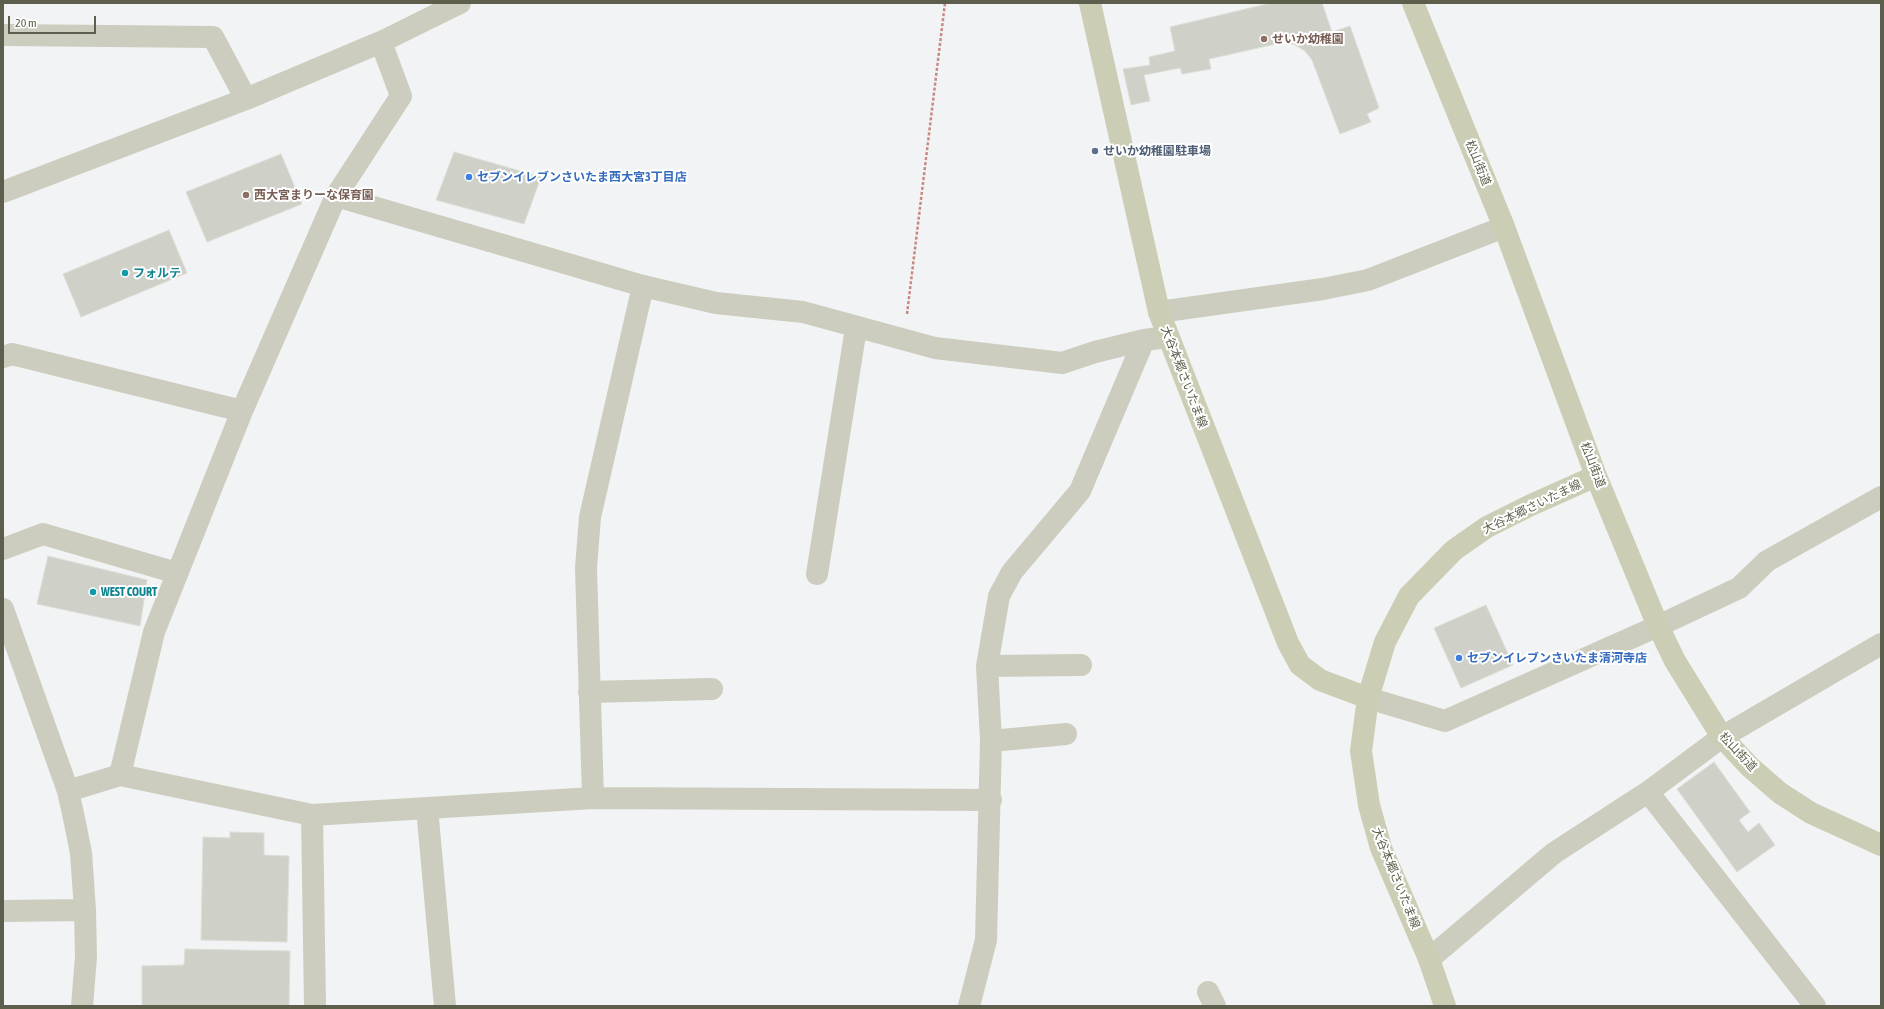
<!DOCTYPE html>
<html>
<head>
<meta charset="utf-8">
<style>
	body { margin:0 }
	#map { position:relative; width:1884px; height:1009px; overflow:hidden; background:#f2f3f4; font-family:"Asap Condensed",sans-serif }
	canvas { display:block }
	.frame { position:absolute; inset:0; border:4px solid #5d5e4b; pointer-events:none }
	.scale { position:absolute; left:8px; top:16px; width:88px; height:18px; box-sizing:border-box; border:2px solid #5d5e4b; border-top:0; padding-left:5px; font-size:12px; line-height:14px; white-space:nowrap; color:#5d5e4b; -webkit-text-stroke:3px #fff; paint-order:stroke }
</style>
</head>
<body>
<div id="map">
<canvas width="1884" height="1009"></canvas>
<div class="frame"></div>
<div class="scale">20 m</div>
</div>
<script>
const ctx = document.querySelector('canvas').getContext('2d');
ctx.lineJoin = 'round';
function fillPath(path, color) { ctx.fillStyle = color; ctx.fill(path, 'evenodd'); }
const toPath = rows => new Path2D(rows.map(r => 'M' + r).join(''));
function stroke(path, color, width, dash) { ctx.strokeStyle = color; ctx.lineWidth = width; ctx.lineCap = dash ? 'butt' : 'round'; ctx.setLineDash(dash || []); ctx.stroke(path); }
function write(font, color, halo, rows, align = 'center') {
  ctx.font = font + ' "Asap Condensed","Noto Sans JP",sans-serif'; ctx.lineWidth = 4; ctx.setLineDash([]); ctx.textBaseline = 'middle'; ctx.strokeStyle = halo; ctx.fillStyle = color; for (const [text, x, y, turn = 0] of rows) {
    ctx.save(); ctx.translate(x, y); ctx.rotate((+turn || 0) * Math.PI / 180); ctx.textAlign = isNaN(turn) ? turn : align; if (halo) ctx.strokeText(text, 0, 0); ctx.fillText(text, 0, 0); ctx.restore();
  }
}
const building = toPath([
	[1271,3,1322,3,1332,32,1350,26,1379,108,1367,114,1371,122,1340,134,1312,60,1305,51,1295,45,1285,42,1209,59,1211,69,1182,74,1180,68,1144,75,1150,101,1131,105,1123,69,1150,65,1149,57,1175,51,1170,27,1271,3],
	[454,152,541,177,524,224,436,200,454,152],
	[281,154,302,204,207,242,186,192,281,154],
	[169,230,187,273,81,317,63,274,169,230],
	[48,556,147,580,140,626,37,604,48,556],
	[1486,605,1513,665,1461,688,1434,628,1486,605],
	[1714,762,1750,812,1739,820,1748,832,1759,823,1775,845,1737,872,1677,789,1714,762],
	[230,832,264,833,264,855,289,856,287,942,201,940,203,837,230,838,230,832],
	[185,949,290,951,289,1006,142,1006,142,966,184,965,185,949]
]);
fillPath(building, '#cfd1c9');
stroke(building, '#dbddd7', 1);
stroke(toPath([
	[907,314,945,3]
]), '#c88881', 2.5, [3, 2]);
stroke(toPath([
	[3,35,213,37,246,99],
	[3,192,246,99,381,42,460,3],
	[336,196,643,286,716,303,803,312,935,348,1062,363,1095,352,1144,340,1168,337],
	[1159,312,1323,289,1368,280,1504,227],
	[3,357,12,354,242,411],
	[3,549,43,534,177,573],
	[817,574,856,328],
	[3,609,68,791,75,823,81,853,85,910,86,957,82,1006],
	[987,666,1081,665],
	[589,692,712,689],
	[1368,698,1445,721,1658,626,1739,588,1767,561,1881,497],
	[991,741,1066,734],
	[120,775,154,632,242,411,336,196,401,96,381,42],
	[68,791,120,775,312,815,593,798,991,800],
	[1648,792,1815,1006],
	[593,798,586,568,590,517,643,286],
	[427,808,445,1006],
	[312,815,315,1006],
	[3,911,85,910],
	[1429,959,1554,853,1648,792,1722,737,1881,644],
	[1208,992,1215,1006],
	[969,1006,986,940,991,741,987,666,999,596,1012,572,1080,491,1144,340]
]), '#cccdbf', 22);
stroke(toPath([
	[1090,3,1159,312,1288,643,1300,665,1320,680,1368,698],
	[1413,3,1504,227,1596,476,1658,626,1675,661,1722,737,1750,767,1780,793,1811,813,1881,845],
	[1445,1006,1429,959,1381,848,1369,805,1361,751,1368,698,1385,642,1409,596,1454,550,1487,527,1531,505,1596,476]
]), '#cbceb5', 22);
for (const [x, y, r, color] of [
	[1264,39,4,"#8d6e63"],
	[1095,151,4,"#5c6f8a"],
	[469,177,4,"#3f7fe0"],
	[246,195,4,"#8d6e63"],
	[125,273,4,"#0f9aa8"],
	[93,592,4,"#0f9aa8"],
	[1459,658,4,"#3f7fe0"]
]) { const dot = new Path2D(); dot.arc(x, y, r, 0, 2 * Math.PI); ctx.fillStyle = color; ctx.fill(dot); stroke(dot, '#fff', 1.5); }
write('bold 12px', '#785e54', '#fff', [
	["せいか幼稚園",1272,39],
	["西大宮まりーな保育園",254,195]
], 'left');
write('bold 12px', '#4e5e75', '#fff', [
	["せいか幼稚園駐車場",1103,151]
], 'left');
write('12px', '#5d5e4b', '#fff', [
	["松山街道",1478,163,68],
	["大谷本郷さいたま線",1184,377,69],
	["松山街道",1593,465,69],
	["大谷本郷さいたま線",1532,507,-26],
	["松山街道",1738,752,47],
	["大谷本郷さいたま線",1396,878,68]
]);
write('bold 12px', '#366cbe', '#fff', [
	["セブンイレブンさいたま西大宮3丁目店",477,177],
	["セブンイレブンさいたま清河寺店",1467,658]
], 'left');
write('bold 12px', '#0d838f', '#fff', [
	["フォルテ",133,273],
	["WEST COURT",101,592]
], 'left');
</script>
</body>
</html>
